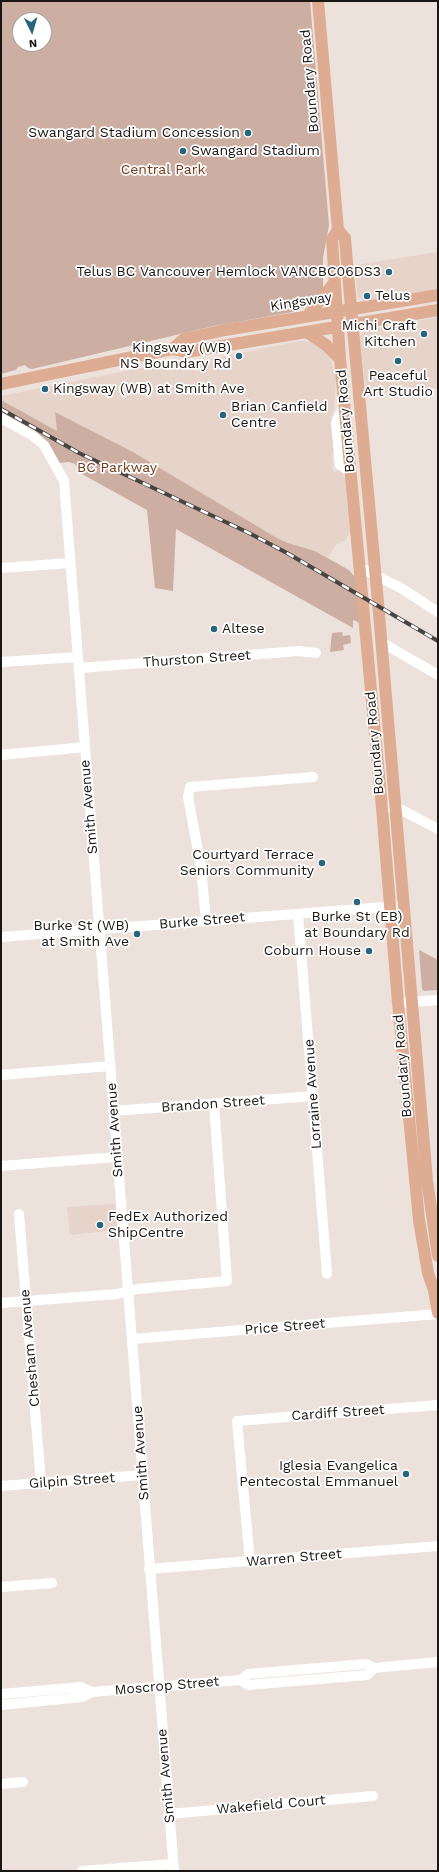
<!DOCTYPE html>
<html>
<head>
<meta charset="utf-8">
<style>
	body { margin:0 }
	#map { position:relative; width:439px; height:1872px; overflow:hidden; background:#ede1dc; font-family:"Work Sans",sans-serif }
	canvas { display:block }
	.frame { position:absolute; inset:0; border:2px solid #1a1614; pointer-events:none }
	.north { position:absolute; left:12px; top:12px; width:40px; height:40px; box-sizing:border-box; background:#fff; border:1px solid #a3a2a1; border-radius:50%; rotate:175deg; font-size:11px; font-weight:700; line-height:16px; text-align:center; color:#1a1614 }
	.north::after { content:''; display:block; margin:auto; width:14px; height:18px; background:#28657c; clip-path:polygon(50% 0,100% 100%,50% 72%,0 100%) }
</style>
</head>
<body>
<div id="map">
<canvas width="439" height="1872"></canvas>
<div class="frame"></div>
<div class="north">N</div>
</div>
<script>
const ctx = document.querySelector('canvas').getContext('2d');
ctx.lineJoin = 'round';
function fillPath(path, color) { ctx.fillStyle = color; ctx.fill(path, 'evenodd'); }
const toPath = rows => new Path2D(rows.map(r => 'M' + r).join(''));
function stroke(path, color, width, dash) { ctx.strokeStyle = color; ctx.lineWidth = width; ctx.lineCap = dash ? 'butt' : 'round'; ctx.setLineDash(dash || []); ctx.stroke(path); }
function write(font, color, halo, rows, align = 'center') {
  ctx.font = font + ' "Work Sans",sans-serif'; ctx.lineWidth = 3.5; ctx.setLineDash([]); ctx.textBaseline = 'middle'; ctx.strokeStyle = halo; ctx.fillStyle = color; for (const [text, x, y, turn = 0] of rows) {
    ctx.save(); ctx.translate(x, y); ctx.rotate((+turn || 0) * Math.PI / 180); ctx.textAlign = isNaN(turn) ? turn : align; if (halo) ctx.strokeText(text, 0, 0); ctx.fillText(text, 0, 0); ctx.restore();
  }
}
fillPath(toPath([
	[438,252,438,289,364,301,358,297,354,267,355,265],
	[438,317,438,388,370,394,369,391,365,388,360,337,363,331],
	[301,341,313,342,320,345,330,357,336,378,334,411,331,417,335,450,332,454,333,470,336,472,339,469,345,478,350,532,345,541,337,543,328,558,315,551,288,543,277,538,133,452,55,412,57,432,1,400,1,396,145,367,194,362],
	[115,1204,117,1230,70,1235,67,1207]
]), '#e6d3ca');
fillPath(toPath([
	[1,1,310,1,329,225,323,258,323,288,311,304,293,312,214,326,32,369,28,368,25,365,18,367,16,370,1,374],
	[20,20,44,20,44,44,20,44],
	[1,400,57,431,55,412,133,452,277,538,288,543,315,551,349,570,355,577,360,623,353,620,353,628,176,529,173,591,155,588,147,510,80,473,75,464,69,462,59,463,1,415],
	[342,632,343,636,350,635,351,643,343,645,344,650,330,652,332,633],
	[419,950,438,960,438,990,424,991,422,989]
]), '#ccafa2');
stroke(toPath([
	[344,405,336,423,340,465,350,471],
	[1,418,32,435,44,445,64,481,174,1871],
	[359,567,401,588,438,612],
	[1,568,70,563],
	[381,642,438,675],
	[1,662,78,657],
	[79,668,299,651,316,653],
	[1,755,85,747],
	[382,808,396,807,438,829],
	[298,914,327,1274],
	[206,921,201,867,188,797,190,787,313,777],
	[1,937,398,906],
	[398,1003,438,1000],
	[1,1075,110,1066],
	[113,1111,314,1096],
	[1,1166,117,1157],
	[19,1214,41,1483],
	[1,1303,117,1294,138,1289,227,1281,214,1104],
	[132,1339,438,1314],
	[1,1486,142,1475],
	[250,1562,237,1421,438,1405],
	[149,1569,438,1546],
	[1,1587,52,1583],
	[241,1680,248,1685,367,1675,374,1668],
	[1,1694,81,1687,92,1692],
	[1,1705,82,1697,92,1692,241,1680,248,1674,366,1664,374,1668,438,1662],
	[1,1784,23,1782],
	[169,1814,373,1796],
	[82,1871,173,1864]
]), '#fff', 10);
stroke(toPath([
	[318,1,338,230,345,238,347,263,378,602,427,1180,438,1256],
	[338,230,332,239,340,359,382,808,398,1003,419,1220,428,1273,434,1290,438,1313],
	[308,315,334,283],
	[307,332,326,345,340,359],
	[172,349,184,339,225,330,438,295],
	[1,384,172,349,186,352,438,310]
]), '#ddac92', 12);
const rail = toPath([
	[1,409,79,453,249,533,287,553,438,641]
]);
stroke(rail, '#494441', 4);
stroke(rail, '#fff', 2.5, [8]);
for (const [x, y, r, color] of [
	[248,133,4,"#28657c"],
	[183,151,4,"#28657c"],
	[389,272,4,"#28657c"],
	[367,296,4,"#28657c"],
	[424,334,4,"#28657c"],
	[239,356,4,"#28657c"],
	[398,361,4,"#28657c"],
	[45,389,4,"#28657c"],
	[223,415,4,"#28657c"],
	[214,629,4,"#28657c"],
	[322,863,4,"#28657c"],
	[357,902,4,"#28657c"],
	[137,934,4,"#28657c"],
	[369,951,4,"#28657c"],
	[100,1225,4,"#28657c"],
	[406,1474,4,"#28657c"]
]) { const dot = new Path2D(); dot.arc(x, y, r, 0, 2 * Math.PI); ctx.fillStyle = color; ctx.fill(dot); stroke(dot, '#fff', 1.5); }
write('14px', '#1a1614', '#fff', [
	["Boundary Road",310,81,-95],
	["Kingsway",301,302,-9],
	["Boundary Road",346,421,-95],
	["Thurston Street",197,659,-4],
	["Boundary Road",375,743,-95],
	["Smith Avenue",89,807,-95],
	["Burke Street",202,921,-5],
	["Boundary Road",403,1066,-95],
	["Lorraine Avenue",313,1094,-94],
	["Brandon Street",213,1104,-4],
	["Smith Avenue",115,1130,-94],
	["Price Street",285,1327,-5],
	["Chesham Avenue",30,1348,-95],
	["Cardiff Street",338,1413,-4],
	["Smith Avenue",141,1453,-94],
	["Gilpin Street",72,1481,-4],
	["Warren Street",294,1558,-5],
	["Moscrop Street",167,1686,-5],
	["Smith Avenue",166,1776,-95],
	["Wakefield Court",271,1805,-5]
]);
write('14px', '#1a1614', '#fff', [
	["Swangard Stadium Concession",240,133],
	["Swangard Stadium",191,151,"left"],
	["Telus BC Vancouver Hemlock VANCBC06DS3",381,272],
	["Telus",375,296,"left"],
	["Michi Craft",416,326],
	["Kitchen",416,342],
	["Kingsway (WB)",231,348],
	["NS Boundary Rd",231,364],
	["Peaceful",398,376,"center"],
	["Art Studio",398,392,"center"],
	["Kingsway (WB) at Smith Ave",53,389,"left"],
	["Brian Canfield",231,407,"left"],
	["Centre",231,423,"left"],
	["Altese",222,629,"left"],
	["Courtyard Terrace",314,855],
	["Seniors Community",314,871],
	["Burke St (EB)",357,917,"center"],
	["at Boundary Rd",357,933,"center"],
	["Burke St (WB)",129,926],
	["at Smith Ave",129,942],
	["Coburn House",361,951],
	["FedEx Authorized",108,1217,"left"],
	["ShipCentre",108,1233,"left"],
	["Iglesia Evangelica",398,1466],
	["Pentecostal Emmanuel",398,1482]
], 'right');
write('14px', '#743919', '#fff', [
	["Central Park",163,170],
	["BC Parkway",117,468]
]);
</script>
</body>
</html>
